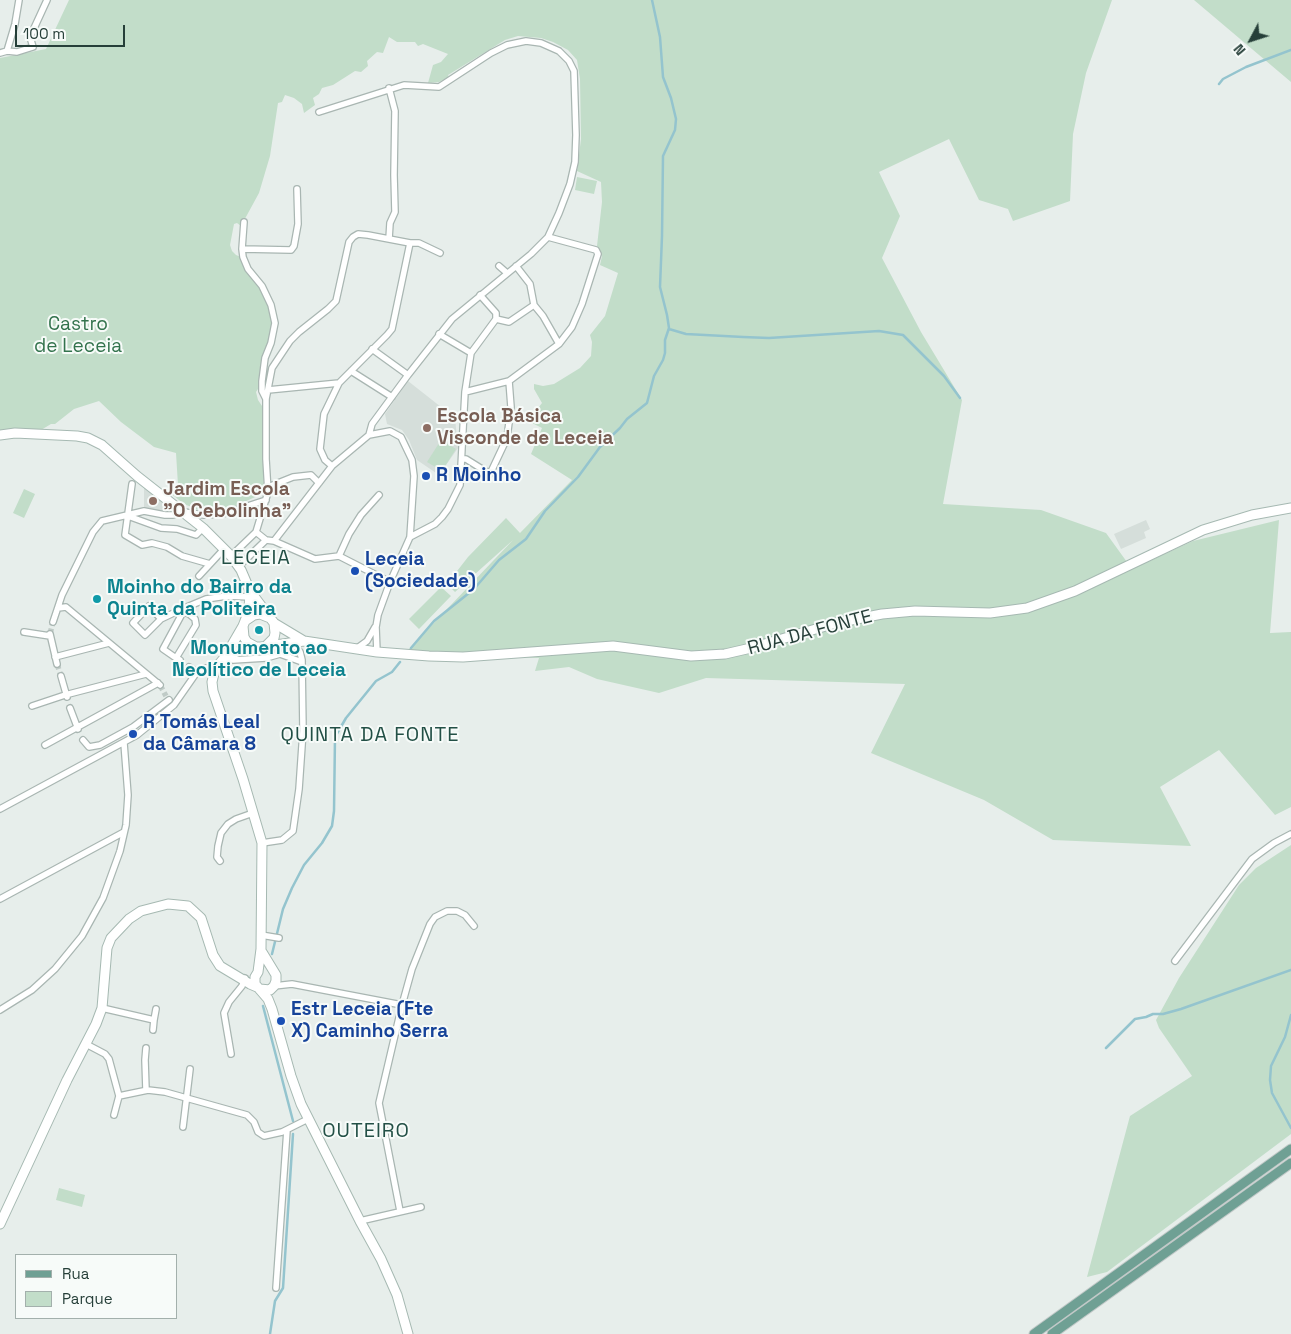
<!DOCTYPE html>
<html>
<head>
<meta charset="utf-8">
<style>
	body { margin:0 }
	#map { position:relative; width:1291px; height:1334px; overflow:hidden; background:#e7eeeb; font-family:"Space Grotesk",sans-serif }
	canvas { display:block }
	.legend { position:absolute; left:15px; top:1254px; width:162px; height:65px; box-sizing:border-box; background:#f7fbf9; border:1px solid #a3b0ac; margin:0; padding:6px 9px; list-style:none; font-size:15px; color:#263f39 }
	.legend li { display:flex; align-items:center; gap:10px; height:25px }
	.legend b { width:25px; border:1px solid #a3b0ac }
	.north { position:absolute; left:1226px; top:15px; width:50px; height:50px; -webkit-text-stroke:4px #f7fbf9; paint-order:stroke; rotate:230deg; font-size:14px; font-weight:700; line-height:20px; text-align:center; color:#263f39 }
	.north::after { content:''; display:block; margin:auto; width:18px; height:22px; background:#263f39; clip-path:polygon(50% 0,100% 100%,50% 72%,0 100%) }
	.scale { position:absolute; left:15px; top:25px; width:110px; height:22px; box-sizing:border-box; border:2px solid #263f39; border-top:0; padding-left:6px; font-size:15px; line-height:18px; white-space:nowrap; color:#263f39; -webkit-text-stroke:4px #f7fbf9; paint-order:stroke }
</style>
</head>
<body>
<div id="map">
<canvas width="1291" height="1334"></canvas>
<ul class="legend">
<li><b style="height:6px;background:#6fa094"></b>Rua</li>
<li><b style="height:14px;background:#c2ddc9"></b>Parque</li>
</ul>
<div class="north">N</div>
<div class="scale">100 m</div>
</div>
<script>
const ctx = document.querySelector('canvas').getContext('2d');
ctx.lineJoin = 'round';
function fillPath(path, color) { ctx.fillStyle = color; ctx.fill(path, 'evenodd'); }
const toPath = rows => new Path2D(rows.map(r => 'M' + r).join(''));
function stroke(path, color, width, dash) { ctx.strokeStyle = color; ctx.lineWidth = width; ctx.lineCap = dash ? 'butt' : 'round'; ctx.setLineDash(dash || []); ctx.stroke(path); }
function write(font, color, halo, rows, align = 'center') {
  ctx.font = font + ' "Space Grotesk",sans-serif'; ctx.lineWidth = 4; ctx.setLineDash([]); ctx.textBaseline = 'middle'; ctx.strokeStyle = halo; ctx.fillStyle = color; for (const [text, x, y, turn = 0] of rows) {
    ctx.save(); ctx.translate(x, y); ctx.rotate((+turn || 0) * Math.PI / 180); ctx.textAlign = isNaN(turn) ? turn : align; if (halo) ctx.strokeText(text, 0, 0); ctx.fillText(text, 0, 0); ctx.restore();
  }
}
fillPath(toPath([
	[408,381,455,418,458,448,439,475,417,460,409,440,402,430,387,424,385,414],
	[144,487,165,503,173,511,165,514,144,509],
	[1146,520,1150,529,1144,532,1146,538,1121,549,1114,534]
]), '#d5deda');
fillPath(toPath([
	[69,0,1112,0,1086,73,1073,134,1070,201,1013,221,1008,209,979,200,949,139,879,172,900,216,882,258,921,332,962,400,943,504,1041,510,1106,533,1132,569,1193,541,1279,520,1270,633,1291,632,1291,807,1275,815,1219,750,1160,787,1191,846,1053,840,984,800,871,753,905,684,706,678,659,693,597,679,569,667,535,671,539,658,406,652,513,540,455,592,447,584,468,557,506,518,520,533,572,480,531,454,542,428,528,421,542,403,534,389,534,384,543,386,554,384,580,368,591,356,592,342,590,335,605,316,618,273,600,265,602,256,597,246,602,202,601,182,577,171,581,139,580,79,577,60,568,50,553,42,541,38,518,36,505,40,448,75,449,77,439,82,428,83,433,65,441,62,448,54,423,44,418,46,415,42,397,42,389,37,383,53,377,52,367,61,368,66,361,72,355,71,333,85,322,88,319,94,313,98,315,105,304,113,302,104,294,98,285,95,282,102,278,103,270,156,259,193,241,226,237,223,234,224,230,245,232,251,236,255,241,257,245,269,260,287,269,306,271,318,271,327,260,386,256,392,258,400,262,406,264,493,233,507,215,510,199,510,184,504,169,492,178,485,176,453,154,447,121,422,99,401,74,409,55,424,51,424,41,430,22,429,0,431,0,58,46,49],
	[1194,0,1291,0,1291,82],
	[577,177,597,181,594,194,575,190],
	[441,440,456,449,442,471,427,462],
	[24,489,35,494,24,518,13,513],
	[441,587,451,596,419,629,409,619],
	[1291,845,1291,1134,1107,1272,1087,1277,1130,1116,1192,1076,1159,1028,1156,1020,1179,978,1239,885,1256,868],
	[59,1188,85,1195,82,1207,56,1200]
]), '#c2ddc9');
stroke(toPath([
	[1219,84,1223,79,1246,67,1291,50],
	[669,329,686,334,743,337,769,338,879,331,903,335,944,376,960,398],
	[411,648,434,621,474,589,499,560,526,539,545,511,578,477,600,447,620,428,627,419,647,403,654,376,663,360,665,353,665,340,669,328,667,315,660,287,662,236,663,156,675,130,676,119,671,98,663,77,660,37,652,0],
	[272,954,283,909,292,888,304,865,322,843,332,826,334,811,335,737,346,718,376,681,392,672,400,662],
	[263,1006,293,1121],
	[1291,1015,1285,1037,1271,1066,1270,1080,1272,1093,1291,1128],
	[1106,1048,1135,1019,1146,1017,1153,1014,1163,1014,1181,1009,1291,970],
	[270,1334,275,1301,283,1288,293,1134]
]), '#94c4ce', 2.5);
stroke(toPath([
	[50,634,53,622],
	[57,664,61,676],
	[160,685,166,696]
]), '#c0cbc7', 5.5, [5.5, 3]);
const street = toPath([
	[7,51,17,52,33,47,30,37,47,0],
	[0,53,7,51,15,24,19,0],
	[244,222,242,249,243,257,248,269,262,286,271,305,275,323,271,343,265,358,262,381,262,391,266,399],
	[389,239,390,223,395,212,394,175,395,111,389,88],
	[242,249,291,250,294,246,298,224,297,189],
	[499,266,507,273],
	[516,266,530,284,534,305,543,316,559,344],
	[480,295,496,313,496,319],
	[496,319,471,353,465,392,509,381,559,344,572,327,582,304,598,254,596,250,548,237],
	[496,319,509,322,534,305],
	[439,334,471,353],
	[372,349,408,375],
	[351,371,392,397],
	[268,390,339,383,387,335,392,329,410,243],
	[369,435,390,431,401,437,412,460,414,476,410,537,390,582,378,615,376,627,377,652],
	[463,459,466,459,490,474,507,438,511,407,509,381],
	[332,466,325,460,320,449,324,414,339,383],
	[132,484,125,535,142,545,152,543,167,547,182,556,210,564],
	[268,487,293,477,311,475,319,483],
	[128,516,161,528,177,529,196,535,203,528],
	[256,532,268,492,266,459,266,399,272,368,290,341,299,332,328,309,336,301,349,242,353,237,358,234,368,235,410,243,419,243,440,253],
	[410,537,435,524,442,517,448,509,460,485,465,392],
	[266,540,274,541,315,559,339,556],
	[274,541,332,466,369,435,372,424,408,375,452,319,531,254,548,237,559,213,570,184,575,162,576,135,574,71,569,61,559,51,541,43,526,41,507,45,491,53,439,87,404,85,319,112],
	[231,556,256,532,266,540],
	[339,556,349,534,361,515,379,495],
	[339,556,390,582],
	[239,566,266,540],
	[199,576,224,549],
	[58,608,66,607,160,685],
	[182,609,206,599,227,596,250,597],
	[161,619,149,606,133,623,145,635,161,619,182,609,183,612],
	[53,622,62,595,93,532,102,521,144,511,165,515,173,515,184,512,204,515,223,514,266,500],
	[24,632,50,636],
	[50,634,57,664],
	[356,649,367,641,375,627],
	[55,657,109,643],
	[225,657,233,660,266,658,280,654,302,662],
	[176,658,196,625,195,619,189,614,183,612,163,649,176,658,180,660],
	[189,667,197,672],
	[61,676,67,697],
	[32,706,65,695,146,674],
	[70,708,78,729],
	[83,740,89,747,100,745,133,727,169,700],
	[45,745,158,683],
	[0,809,137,735,174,705,197,672,205,668,215,669],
	[262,843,282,840,293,831,299,789,303,731,302,660,300,652,292,642],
	[220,861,217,857,218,846,221,833,228,824,236,819,253,813],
	[0,899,124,832],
	[261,935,279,938],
	[1175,961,1252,859,1274,843,1291,834],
	[274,986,292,984,402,1005],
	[102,1008,154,1020,156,1009],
	[0,1010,32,990,55,969,82,936,103,898,120,851,126,825,128,795,124,743],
	[153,1030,154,1020],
	[86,1044,105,1054,109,1059,119,1096,148,1090,165,1092,247,1115,254,1122,258,1132,264,1136,282,1132,308,1119],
	[146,1048,145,1060,146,1090],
	[231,1054,224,1013,229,1002,242,986,245,978],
	[114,1115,119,1096],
	[183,1127,190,1069],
	[400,1211,379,1103,402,1005,412,969,430,924,435,917,447,911,457,911,465,915,474,926],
	[360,1221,421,1207],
	[276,1288,287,1130]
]);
const secondary = toPath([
	[0,435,15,433,77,436,88,438,102,445,137,476,203,528,231,556,241,570,250,591,274,623,275,633,274,638,267,645],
	[245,621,249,610,250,591],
	[274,623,304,641],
	[243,626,225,657,215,669,212,682,213,691,243,779,262,843,261,949,258,972,255,977,255,984,268,999,272,1009,291,1076,301,1104,360,1221,381,1259,397,1295,408,1334],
	[256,647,247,642,244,637,243,626,245,621,254,615,260,614,270,618],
	[225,657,249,647,261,647,304,641,377,652,429,656,463,657,613,646,691,656,725,654,751,648,836,623,882,614,915,611,990,613,1027,608,1075,591,1203,530,1252,515,1291,508],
	[260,989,270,990,274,986,276,981,276,975,262,952],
	[0,1224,67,1080,96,1024,102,1008,107,948,111,938,129,919,141,911,168,904,188,906,201,918,213,955,220,966,250,984,257,987]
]);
const primary = toPath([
	[1034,1334,1291,1149],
	[1052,1334,1291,1163]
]);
stroke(street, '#a9b6b2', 8);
stroke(secondary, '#a6b9b2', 11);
stroke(primary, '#c2c9c8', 11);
stroke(street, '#fff', 5.5);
stroke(secondary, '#fff', 9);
stroke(primary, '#6fa094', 9);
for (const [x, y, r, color] of [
	[427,428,5,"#8d6e63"],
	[426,476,5,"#1a4fb4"],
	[153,501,5,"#8d6e63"],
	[355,571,5,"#1a4fb4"],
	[97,599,5,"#0f9aa8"],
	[259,630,5,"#0f9aa8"],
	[133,734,5,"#1a4fb4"],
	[281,1021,5,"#1a4fb4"]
]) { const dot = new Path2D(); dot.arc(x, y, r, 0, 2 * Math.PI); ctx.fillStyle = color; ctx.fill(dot); stroke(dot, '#f7fbf9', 2); }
write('19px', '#33734d', '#f7fbf9', [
	["Castro",78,325],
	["de Leceia",78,347]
]);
write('bold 19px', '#785e54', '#f7fbf9', [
	["Escola Básica",437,417],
	["Visconde de Leceia",437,439],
	["Jardim Escola",163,490],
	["\"O Cebolinha\"",163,512]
], 'left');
write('bold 19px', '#164399', '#f7fbf9', [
	["R Moinho",436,476],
	["Leceia",365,560],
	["(Sociedade)",365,582],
	["R Tomás Leal",143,723],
	["da Câmara 8",143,745],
	["Estr Leceia (Fte",291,1010],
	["X) Caminho Serra",291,1032]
], 'left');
write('bold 19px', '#0d838f', '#f7fbf9', [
	["Moinho do Bairro da",107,588],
	["Quinta da Politeira",107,610],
	["Monumento ao",259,649,"center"],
	["Neolítico de Leceia",259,671,"center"]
], 'left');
write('19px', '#263f39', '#f7fbf9', [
	["RUA DA FONTE",810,633,-15]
]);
ctx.letterSpacing = '1px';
write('20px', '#235046', '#f7fbf9', [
	["LECEIA",256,559],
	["QUINTA DA FONTE",370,736],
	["OUTEIRO",366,1132]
]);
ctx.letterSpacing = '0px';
</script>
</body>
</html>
